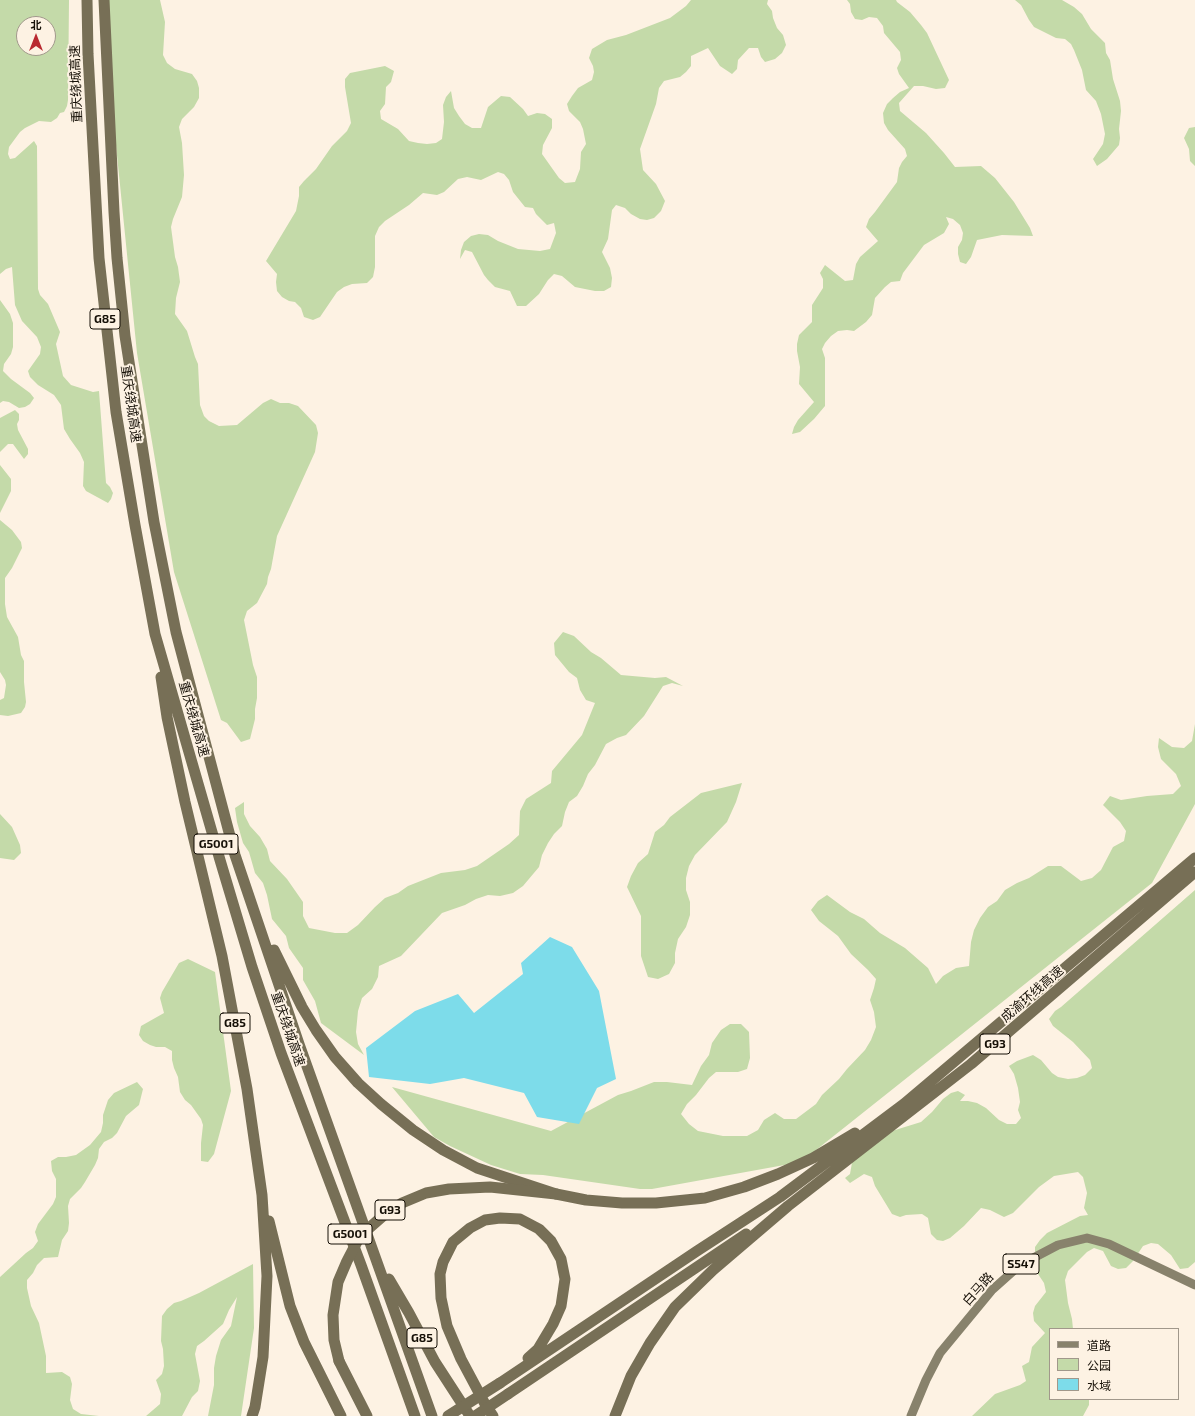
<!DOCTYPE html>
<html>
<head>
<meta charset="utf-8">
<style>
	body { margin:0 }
	#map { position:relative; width:1195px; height:1416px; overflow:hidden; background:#fdf2e3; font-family:"Exo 2","Noto Sans SC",sans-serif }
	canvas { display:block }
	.legend { position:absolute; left:1049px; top:1328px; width:130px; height:72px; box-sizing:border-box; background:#fdf2e3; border:1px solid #a1988b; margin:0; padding:5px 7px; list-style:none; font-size:12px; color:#161007 }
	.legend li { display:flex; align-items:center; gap:8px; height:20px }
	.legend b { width:20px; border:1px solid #a1988b }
	.north { position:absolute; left:16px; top:16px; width:40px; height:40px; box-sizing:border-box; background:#fdf2e3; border:1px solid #a1988b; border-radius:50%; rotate:0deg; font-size:11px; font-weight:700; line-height:16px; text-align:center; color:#161007 }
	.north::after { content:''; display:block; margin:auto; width:14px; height:18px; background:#b92930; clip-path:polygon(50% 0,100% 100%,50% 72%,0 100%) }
</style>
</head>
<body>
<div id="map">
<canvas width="1195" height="1416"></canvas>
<ul class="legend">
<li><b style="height:5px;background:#88826c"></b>道路</li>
<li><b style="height:11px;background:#c4daa9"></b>公园</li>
<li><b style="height:11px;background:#7ddcea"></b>水域</li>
</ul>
<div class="north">北</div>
</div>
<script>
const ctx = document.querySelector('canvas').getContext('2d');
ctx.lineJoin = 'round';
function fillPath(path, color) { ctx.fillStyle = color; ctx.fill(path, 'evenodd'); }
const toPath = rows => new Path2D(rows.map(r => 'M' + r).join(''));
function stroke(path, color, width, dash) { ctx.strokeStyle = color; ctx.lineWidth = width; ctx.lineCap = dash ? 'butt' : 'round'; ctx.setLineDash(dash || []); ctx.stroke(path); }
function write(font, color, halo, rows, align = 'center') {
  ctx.font = font + ' "Exo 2","Noto Sans SC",sans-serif'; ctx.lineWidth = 4; ctx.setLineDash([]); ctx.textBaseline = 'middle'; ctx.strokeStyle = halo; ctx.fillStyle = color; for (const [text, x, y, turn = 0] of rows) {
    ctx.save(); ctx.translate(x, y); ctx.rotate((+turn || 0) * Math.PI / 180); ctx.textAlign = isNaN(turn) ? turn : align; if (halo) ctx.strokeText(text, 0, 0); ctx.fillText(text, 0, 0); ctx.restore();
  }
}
fillPath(toPath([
	[0,0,69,0,68,100,67,106,64,112,60,113,57,118,51,122,39,121,25,128,20,132,9,147,8,154,10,159,15,158,34,141,37,146,38,289,40,295,48,304,60,332,56,344,63,376,71,385,93,392,99,391,106,483,110,487,113,493,111,499,108,503,86,491,83,486,84,462,80,453,70,439,64,429,61,405,54,395,38,385,30,377,28,371,40,354,41,347,37,337,22,321,15,305,12,267,6,269,0,274],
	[24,24,48,24,48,48,24,48],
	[103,0,160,0,165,22,163,55,167,63,175,69,192,74,197,81,199,88,199,98,194,107,182,119,179,127,182,143,184,175,182,197,173,219,171,227,175,257,178,267,180,282,176,298,175,314,187,331,195,357,198,364,200,405,204,416,209,421,219,426,237,425,263,403,271,399,280,403,289,403,298,406,316,425,318,433,315,452,277,536,271,569,268,577,267,584,257,603,247,611,244,620,253,665,257,677,257,698,255,709,255,719,250,739,241,742,227,723,221,720,174,572,137,353,110,86],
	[691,0,768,0,767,4,772,11,773,18,777,28,783,35,786,45,782,53,775,59,765,62,761,57,758,48,749,48,738,60,737,69,732,74,720,66,708,48,691,56,691,66,686,72,680,77,664,81,659,88,656,104,640,149,643,170,656,184,665,201,661,211,654,218,647,220,640,219,631,214,625,208,616,205,612,210,608,239,602,252,610,268,612,278,611,287,604,291,595,291,575,287,562,276,554,274,548,280,539,294,526,306,517,306,510,291,495,287,488,280,484,275,472,252,465,250,460,259,461,250,464,242,471,236,479,234,488,235,498,241,518,249,540,251,550,249,556,233,554,223,547,225,536,214,533,208,525,207,513,192,509,180,504,174,498,172,481,180,467,177,458,179,444,192,437,195,423,193,409,205,385,221,379,227,375,236,375,267,373,277,367,283,352,284,344,287,337,292,320,317,313,320,304,317,301,308,295,302,289,301,282,297,277,291,276,282,277,274,266,261,296,211,299,196,299,187,304,181,316,169,332,146,347,131,351,123,345,87,345,79,350,73,385,66,394,71,391,82,386,87,385,104,380,111,381,119,398,129,409,141,418,143,427,144,436,143,442,139,444,122,443,105,446,97,451,91,454,108,459,116,465,124,472,128,481,128,488,107,501,96,510,97,523,109,528,116,537,113,545,114,552,119,552,128,543,145,542,154,559,178,565,183,575,182,580,169,581,152,586,144,583,129,580,122,569,111,567,104,572,96,578,88,592,80,594,72,593,66,589,58,592,49,607,40,626,35,670,18,686,6],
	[847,0,896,0,897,2,910,12,921,25,927,33,949,80,945,88,936,89,923,86,914,86,899,103,900,111,926,133,944,153,955,167,981,166,995,178,1014,202,1030,228,1033,236,1002,235,977,240,971,257,966,264,960,262,958,254,958,247,962,240,963,233,960,225,953,219,946,217,949,224,944,233,924,245,903,273,900,281,891,282,885,287,875,298,872,315,866,322,854,331,847,330,838,331,831,336,825,343,822,349,825,358,825,406,814,419,800,432,792,434,794,427,798,420,814,402,799,384,800,367,797,351,797,344,799,335,812,322,812,305,823,288,823,279,820,273,825,265,845,281,853,280,856,264,860,257,878,241,866,227,869,219,875,212,897,182,899,168,902,162,907,156,905,149,888,130,884,123,883,113,887,104,893,98,900,92,909,88,899,74,897,68,901,60,900,52,884,33,883,26,877,18,869,17,862,20,855,19,851,12,850,4],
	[1015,0,1062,0,1074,7,1082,14,1091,29,1105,43,1106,53,1110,60,1113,79,1120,101,1121,111,1119,129,1120,138,1119,145,1107,159,1097,166,1093,159,1103,144,1105,134,1101,114,1096,101,1086,90,1082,70,1074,50,1071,44,1065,39,1056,38,1034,27,1029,20,1021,5],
	[1195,127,1195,166,1190,161,1189,149,1184,138,1189,128],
	[0,300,10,314,13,323,13,347,11,354,4,364,3,371,11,379,30,393,34,398,30,404,25,407,19,408,9,402,3,401,0,403],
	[15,410,19,414,19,420,17,424,18,430,28,449,28,454,24,459,13,444,8,444,0,452,0,418],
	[0,465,11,479,11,491,0,513],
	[0,520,12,530,21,542,22,548,12,568,5,578,5,604,7,617,18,637,21,655,24,661,24,682,26,702,25,707,21,713,8,716,0,715,0,700,4,698,6,685,5,680,0,672],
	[563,632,574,636,591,652,601,658,621,675,655,678,666,677,683,686,672,683,663,686,644,716,626,735,617,738,606,744,595,765,588,774,583,786,577,796,569,802,565,812,562,826,554,834,548,843,542,855,539,867,523,886,513,893,500,896,488,895,476,899,465,905,442,913,401,956,379,966,378,977,372,989,362,998,358,1011,356,1032,358,1044,364,1055,321,1023,315,1001,303,980,303,968,289,948,286,936,272,919,267,895,263,883,255,873,249,852,243,843,237,822,235,808,244,802,244,814,250,826,260,837,267,849,270,861,287,879,303,902,303,916,309,928,335,933,347,933,358,925,375,907,385,898,398,893,408,886,441,873,465,870,477,866,509,844,519,835,520,811,526,799,551,783,552,771,582,735,595,703,586,700,580,690,577,678,569,672,555,655,554,643],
	[1195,724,1195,804,1152,883,801,1162,652,1189,640,1189,543,1175,520,1174,491,1165,450,1146,434,1137,392,1087,551,1131,618,1095,631,1091,654,1082,667,1082,692,1085,701,1066,709,1055,712,1043,721,1030,730,1024,741,1024,749,1032,750,1058,747,1069,738,1072,716,1072,709,1078,696,1095,687,1104,681,1114,689,1124,698,1131,723,1136,747,1136,758,1130,764,1120,775,1113,784,1119,796,1119,816,1104,822,1095,839,1079,847,1069,865,1050,871,1040,876,1027,874,1012,870,1000,874,988,876,979,868,970,851,954,838,936,819,921,811,910,818,901,827,895,850,912,864,919,880,933,905,948,928,968,936,984,943,976,956,968,969,966,971,942,974,930,980,918,988,907,997,901,1005,890,1017,883,1029,878,1048,866,1061,866,1081,881,1092,878,1101,870,1113,847,1124,841,1126,831,1120,822,1103,805,1110,796,1121,800,1147,796,1173,794,1181,786,1176,774,1161,759,1158,747,1159,738,1172,747,1184,748,1192,741],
	[742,783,736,802,727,822,695,855,689,866,686,878,686,890,690,902,690,915,686,927,678,939,675,953,675,963,669,974,658,979,648,977,641,956,641,916,627,887,631,876,638,863,648,854,655,832,664,825,670,817,701,793],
	[0,814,12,827,20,845,21,853,14,860,0,858],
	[1195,890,1195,1262,1188,1268,1180,1269,1171,1255,1158,1244,1151,1243,1143,1246,1133,1261,1126,1268,1118,1269,1111,1266,1103,1251,1094,1248,1087,1252,1068,1271,1065,1280,1068,1303,1072,1319,1073,1329,1050,1329,1050,1399,1089,1399,1089,1405,1083,1416,972,1416,995,1394,1020,1385,1026,1381,1022,1366,1029,1362,1032,1347,1045,1333,1034,1321,1033,1313,1035,1306,1046,1292,1044,1283,1038,1274,1035,1265,1035,1247,1040,1240,1047,1233,1080,1216,1088,1215,1084,1208,1087,1193,1083,1177,1078,1172,1054,1176,1039,1187,1013,1213,1004,1217,990,1210,981,1208,964,1226,950,1238,943,1241,937,1240,931,1234,928,1218,922,1214,906,1215,900,1217,892,1214,875,1186,872,1177,864,1174,850,1183,845,1178,850,1174,853,1157,892,1131,921,1122,932,1112,943,1099,951,1093,958,1091,965,1095,960,1101,968,1101,977,1103,986,1108,999,1120,1007,1124,1016,1124,1021,1118,1018,1110,1020,1102,1018,1088,1014,1074,1009,1066,1017,1061,1033,1055,1041,1060,1052,1073,1058,1077,1068,1079,1077,1078,1085,1075,1092,1068,1090,1060,1073,1042,1053,1026,1049,1019,1055,1011,1061,1007],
	[188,959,215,972,231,1091,214,1154,208,1162,201,1161,201,1143,203,1125,201,1119,191,1105,185,1100,180,1092,178,1077,174,1068,172,1060,172,1051,165,1047,156,1047,150,1045,143,1041,139,1035,141,1026,164,1013,160,998,162,992,179,963],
	[137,1082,143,1089,139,1105,126,1116,117,1133,112,1138,104,1142,99,1149,98,1158,95,1165,85,1182,81,1188,70,1199,68,1206,69,1223,68,1231,62,1240,58,1257,44,1258,37,1265,33,1273,27,1280,27,1288,31,1306,39,1323,46,1356,46,1373,62,1372,70,1377,72,1384,70,1400,73,1409,81,1414,99,1416,0,1416,0,1277,26,1253,33,1248,38,1241,35,1232,38,1224,53,1204,56,1197,56,1179,52,1171,51,1161,58,1157,66,1157,76,1155,90,1145,101,1132,103,1123,103,1115,108,1100,114,1093],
	[253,1264,254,1328,241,1416,208,1416,214,1385,214,1368,216,1356,221,1340,231,1326,237,1297,229,1310,223,1324,204,1341,197,1346,195,1354,200,1381,198,1391,192,1397,182,1416,146,1416,160,1404,161,1394,156,1380,162,1374,164,1366,163,1349,161,1341,162,1316,167,1309,174,1303,181,1301,199,1293]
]), '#c4daa9');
fillPath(toPath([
	[550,937,572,947,599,991,616,1079,597,1088,579,1124,537,1117,524,1093,464,1078,430,1084,369,1077,366,1048,415,1011,458,994,474,1013,523,974,521,963]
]), '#7ddcea');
stroke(toPath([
	[911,1416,926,1380,940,1353,992,1290,1020,1265,1058,1245,1087,1238,1109,1244,1195,1285]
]), '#88826c', 9);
stroke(toPath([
	[87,0,88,54,99,258,116,412,135,525,155,634,220,860,252,967,281,1053,361,1265,415,1416],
	[104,0,114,212,117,258,125,336,154,522,176,632,235,855,299,1044,432,1416],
	[161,677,167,717,185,802,222,956,247,1089,262,1195,267,1276,263,1357,255,1407,252,1416],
	[274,950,302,1007,316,1030,335,1057,358,1083,381,1104,413,1130,443,1150,477,1168,556,1194,586,1200,622,1203,656,1203,705,1198,744,1187,778,1174,813,1158,855,1133],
	[269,1221,290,1306,304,1342,341,1416],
	[389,1279,409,1313,435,1362,470,1416],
	[339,1361,367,1416],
	[500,1383,697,1251,780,1197,904,1104,1195,858],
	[508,1394,746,1234],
	[493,1416,485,1404,461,1359,447,1326,441,1298,440,1274,443,1262,453,1242,470,1228,485,1220,500,1218,520,1219,539,1229,551,1241,561,1259,565,1279,561,1306,553,1324,538,1349,528,1358],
	[615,1416,631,1376,650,1343,675,1307,713,1270,788,1206,971,1064,1195,872]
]), '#776f56', 11);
stroke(toPath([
	[339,1361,334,1340,333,1315,338,1282,347,1261,360,1236,384,1215,402,1203,426,1193,449,1189,490,1187,556,1194],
	[448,1416,500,1383],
	[475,1416,508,1394]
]), '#776f56', 11);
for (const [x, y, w] of [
	[105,319,30],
	[216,844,44],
	[235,1023,30],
	[995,1044,30],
	[390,1210,30],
	[350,1234,44],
	[1021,1264,36],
	[422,1338,30]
]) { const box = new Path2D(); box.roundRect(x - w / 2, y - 10, w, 20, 3); ctx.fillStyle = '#fdf2e3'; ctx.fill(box); stroke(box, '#161007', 1); }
write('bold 12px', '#161007', null, [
	["G85",105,319],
	["G5001",216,844],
	["G85",235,1023],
	["G93",995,1044],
	["G93",390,1210],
	["G5001",350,1234],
	["S547",1021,1264],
	["G85",422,1338]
]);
write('13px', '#161007', '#fdf2e3', [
	["重庆绕城高速",76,84,-92],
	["重庆绕城高速",131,404,82],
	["重庆绕城高速",194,719,74],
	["成渝环线高速",1032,994,-41],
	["重庆绕城高速",288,1029,71],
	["白马路",978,1289,-48]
]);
</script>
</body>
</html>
